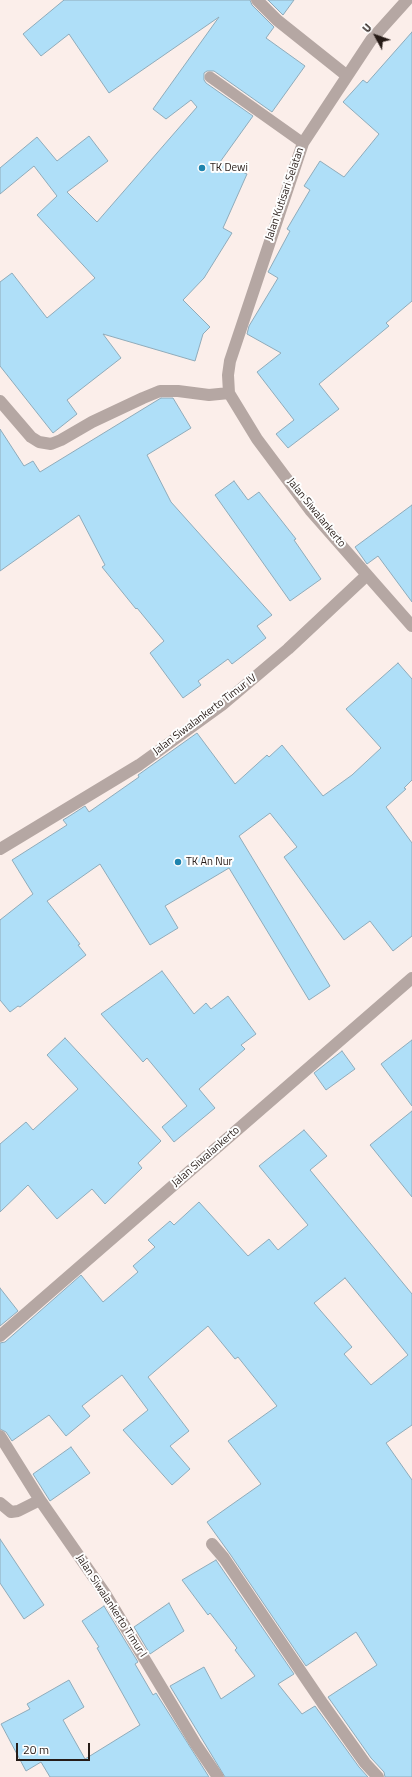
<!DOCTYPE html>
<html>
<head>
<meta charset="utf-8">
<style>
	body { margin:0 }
	#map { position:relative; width:412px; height:1777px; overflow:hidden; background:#fbeeea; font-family:"Titillium Web",sans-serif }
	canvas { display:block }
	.north { position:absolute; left:356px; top:16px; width:40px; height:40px; -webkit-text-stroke:3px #fefefe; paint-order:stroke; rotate:311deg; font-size:11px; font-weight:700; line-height:16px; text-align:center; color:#261b17 }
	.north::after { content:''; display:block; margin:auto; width:14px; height:18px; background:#261b17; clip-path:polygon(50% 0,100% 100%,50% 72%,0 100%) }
	.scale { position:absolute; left:16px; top:1743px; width:74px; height:18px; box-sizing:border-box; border:2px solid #261b17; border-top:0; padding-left:5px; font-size:12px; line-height:14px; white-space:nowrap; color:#261b17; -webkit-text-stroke:3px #fefefe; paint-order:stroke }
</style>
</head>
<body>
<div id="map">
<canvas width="412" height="1777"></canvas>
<div class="north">U</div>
<div class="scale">20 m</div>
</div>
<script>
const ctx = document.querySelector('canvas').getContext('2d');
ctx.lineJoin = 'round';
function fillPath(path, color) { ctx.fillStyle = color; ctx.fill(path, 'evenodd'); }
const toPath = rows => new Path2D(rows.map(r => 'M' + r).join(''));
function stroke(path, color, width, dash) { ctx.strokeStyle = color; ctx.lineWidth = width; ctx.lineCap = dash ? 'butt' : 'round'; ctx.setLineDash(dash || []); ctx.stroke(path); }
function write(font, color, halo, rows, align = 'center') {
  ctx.font = font + ' "Titillium Web",sans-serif'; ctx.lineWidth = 4; ctx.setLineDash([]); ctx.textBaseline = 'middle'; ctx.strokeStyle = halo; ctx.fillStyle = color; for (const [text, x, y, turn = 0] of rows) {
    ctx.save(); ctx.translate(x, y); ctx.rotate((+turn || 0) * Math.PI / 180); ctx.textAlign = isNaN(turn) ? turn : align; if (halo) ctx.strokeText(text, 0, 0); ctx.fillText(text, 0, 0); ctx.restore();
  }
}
const building = toPath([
	[64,0,250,0,252,5,274,27,266,38,305,66,272,112,214,71,207,71,204,73,204,80,206,83,253,116,220,162,247,174,223,228,232,233,204,278,183,300,210,327,203,334,195,361,103,334,121,358,67,400,77,414,53,433,0,366,0,282,12,273,47,318,95,278,37,215,57,196,34,166,0,194,0,168,37,137,57,161,89,136,108,161,67,192,97,222,197,107,191,100,166,119,153,109,219,17,109,93,69,34,41,56,23,34,64,0],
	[268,0,294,0,283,15,268,0],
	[412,32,412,301,386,323,389,326,319,384,339,409,288,448,276,434,294,420,257,372,281,353,247,334,249,326,278,278,268,272,290,231,287,229,310,190,304,186,320,161,344,177,379,134,343,102,363,80,367,83,412,32],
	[161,398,173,398,191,428,147,455,171,502,272,615,257,626,266,638,232,664,228,659,198,681,201,685,183,698,150,653,164,641,137,608,136,609,102,567,105,565,79,515,0,571,0,429,24,466,33,461,40,472,161,398],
	[234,481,248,500,259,492,296,539,294,540,321,579,290,601,215,495,234,481],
	[412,505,412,602,378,556,367,564,355,547,412,505],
	[398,663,412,679,412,780,404,788,406,789,386,807,412,843,412,936,393,951,370,921,344,940,284,857,297,847,270,813,239,836,330,986,309,1000,229,868,165,906,178,928,150,945,100,864,47,901,80,944,78,945,86,955,20,1007,18,1006,10,1012,0,1000,0,920,33,894,12,860,67,825,63,820,68,817,85,806,89,812,139,777,138,775,197,733,235,784,267,755,269,757,282,745,323,796,352,775,381,748,346,709,398,663],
	[162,971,194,1014,206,1003,211,1009,228,996,256,1034,241,1045,245,1049,199,1089,215,1108,174,1142,162,1127,187,1106,147,1058,143,1062,101,1014,162,971],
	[65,1038,161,1141,138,1163,142,1168,105,1204,92,1189,57,1219,28,1185,0,1212,0,1144,26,1122,33,1130,78,1089,47,1055,65,1038],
	[412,1040,412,1106,381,1064,412,1040],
	[342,1051,355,1069,326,1090,314,1073,342,1051],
	[412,1111,412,1197,370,1145,412,1111],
	[304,1130,327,1156,310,1170,412,1294,412,1425,386,1443,412,1480,412,1777,385,1777,384,1772,371,1758,328,1697,377,1665,356,1632,306,1666,230,1554,207,1522,261,1484,228,1441,277,1406,238,1357,235,1359,208,1326,148,1377,189,1431,170,1446,190,1469,172,1485,123,1430,148,1410,122,1375,82,1406,90,1416,66,1436,49,1415,12,1441,6,1432,0,1429,0,1343,5,1342,81,1275,103,1302,138,1272,133,1266,155,1247,148,1240,170,1221,174,1225,199,1202,248,1256,269,1239,278,1250,308,1225,259,1166,304,1130],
	[345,1278,408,1355,371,1385,344,1354,352,1347,314,1303,345,1278],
	[0,1288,18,1311,0,1326,0,1288],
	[71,1447,90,1473,50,1501,33,1474,71,1447],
	[0,1539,44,1605,24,1619,0,1583,0,1539],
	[216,1560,294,1674,278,1684,302,1714,315,1706,359,1767,368,1777,225,1777,170,1686,204,1667,221,1699,255,1676,235,1650,237,1648,210,1613,208,1615,182,1580,216,1560],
	[169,1603,184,1631,150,1654,134,1627,169,1603],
	[104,1606,138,1662,135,1664,153,1695,156,1693,209,1777,50,1777,41,1762,26,1771,1,1724,30,1709,27,1704,69,1680,84,1707,63,1720,85,1759,140,1725,97,1648,99,1647,82,1621,104,1606]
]);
fillPath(building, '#afdff8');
stroke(building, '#8fabba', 1);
stroke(toPath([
	[210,77,303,143]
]), '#b5a7a3', 11);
stroke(toPath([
	[257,0,277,20,346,75],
	[407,0,371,40,303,143,230,361,228,375,229,393,257,439,310,510,412,626],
	[0,401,31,437,39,442,51,444,61,440,92,422,143,398,160,391,178,391,209,395,229,393],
	[0,849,139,765,222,705,288,649,367,575],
	[0,1336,412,978],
	[0,1436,40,1500,106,1595,195,1743,218,1777],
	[0,1503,11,1512,18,1511,40,1500],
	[212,1544,224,1558,323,1704,365,1763,378,1777]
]), '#b5a7a3', 12);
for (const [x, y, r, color] of [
	[202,168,4,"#1e84ae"],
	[178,862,4,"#1e84ae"]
]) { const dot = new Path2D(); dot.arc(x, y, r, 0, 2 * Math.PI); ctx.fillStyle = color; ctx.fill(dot); stroke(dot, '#fefefe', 1.5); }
write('11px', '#261b17', '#fefefe', [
	["TK Dewi",210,168],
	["TK An Nur",186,862]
], 'left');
write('11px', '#261b17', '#fefefe', [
	["Jalan Kutisari Selatan",285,194,-71],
	["Jalan Siwalankerto",316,513,51],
	["Jalan Siwalankerto Timur IV",205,715,-37],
	["Jalan Siwalankerto",206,1157,-41],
	["Jalan Siwalankerto Timur I",111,1606,57]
]);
</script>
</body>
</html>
